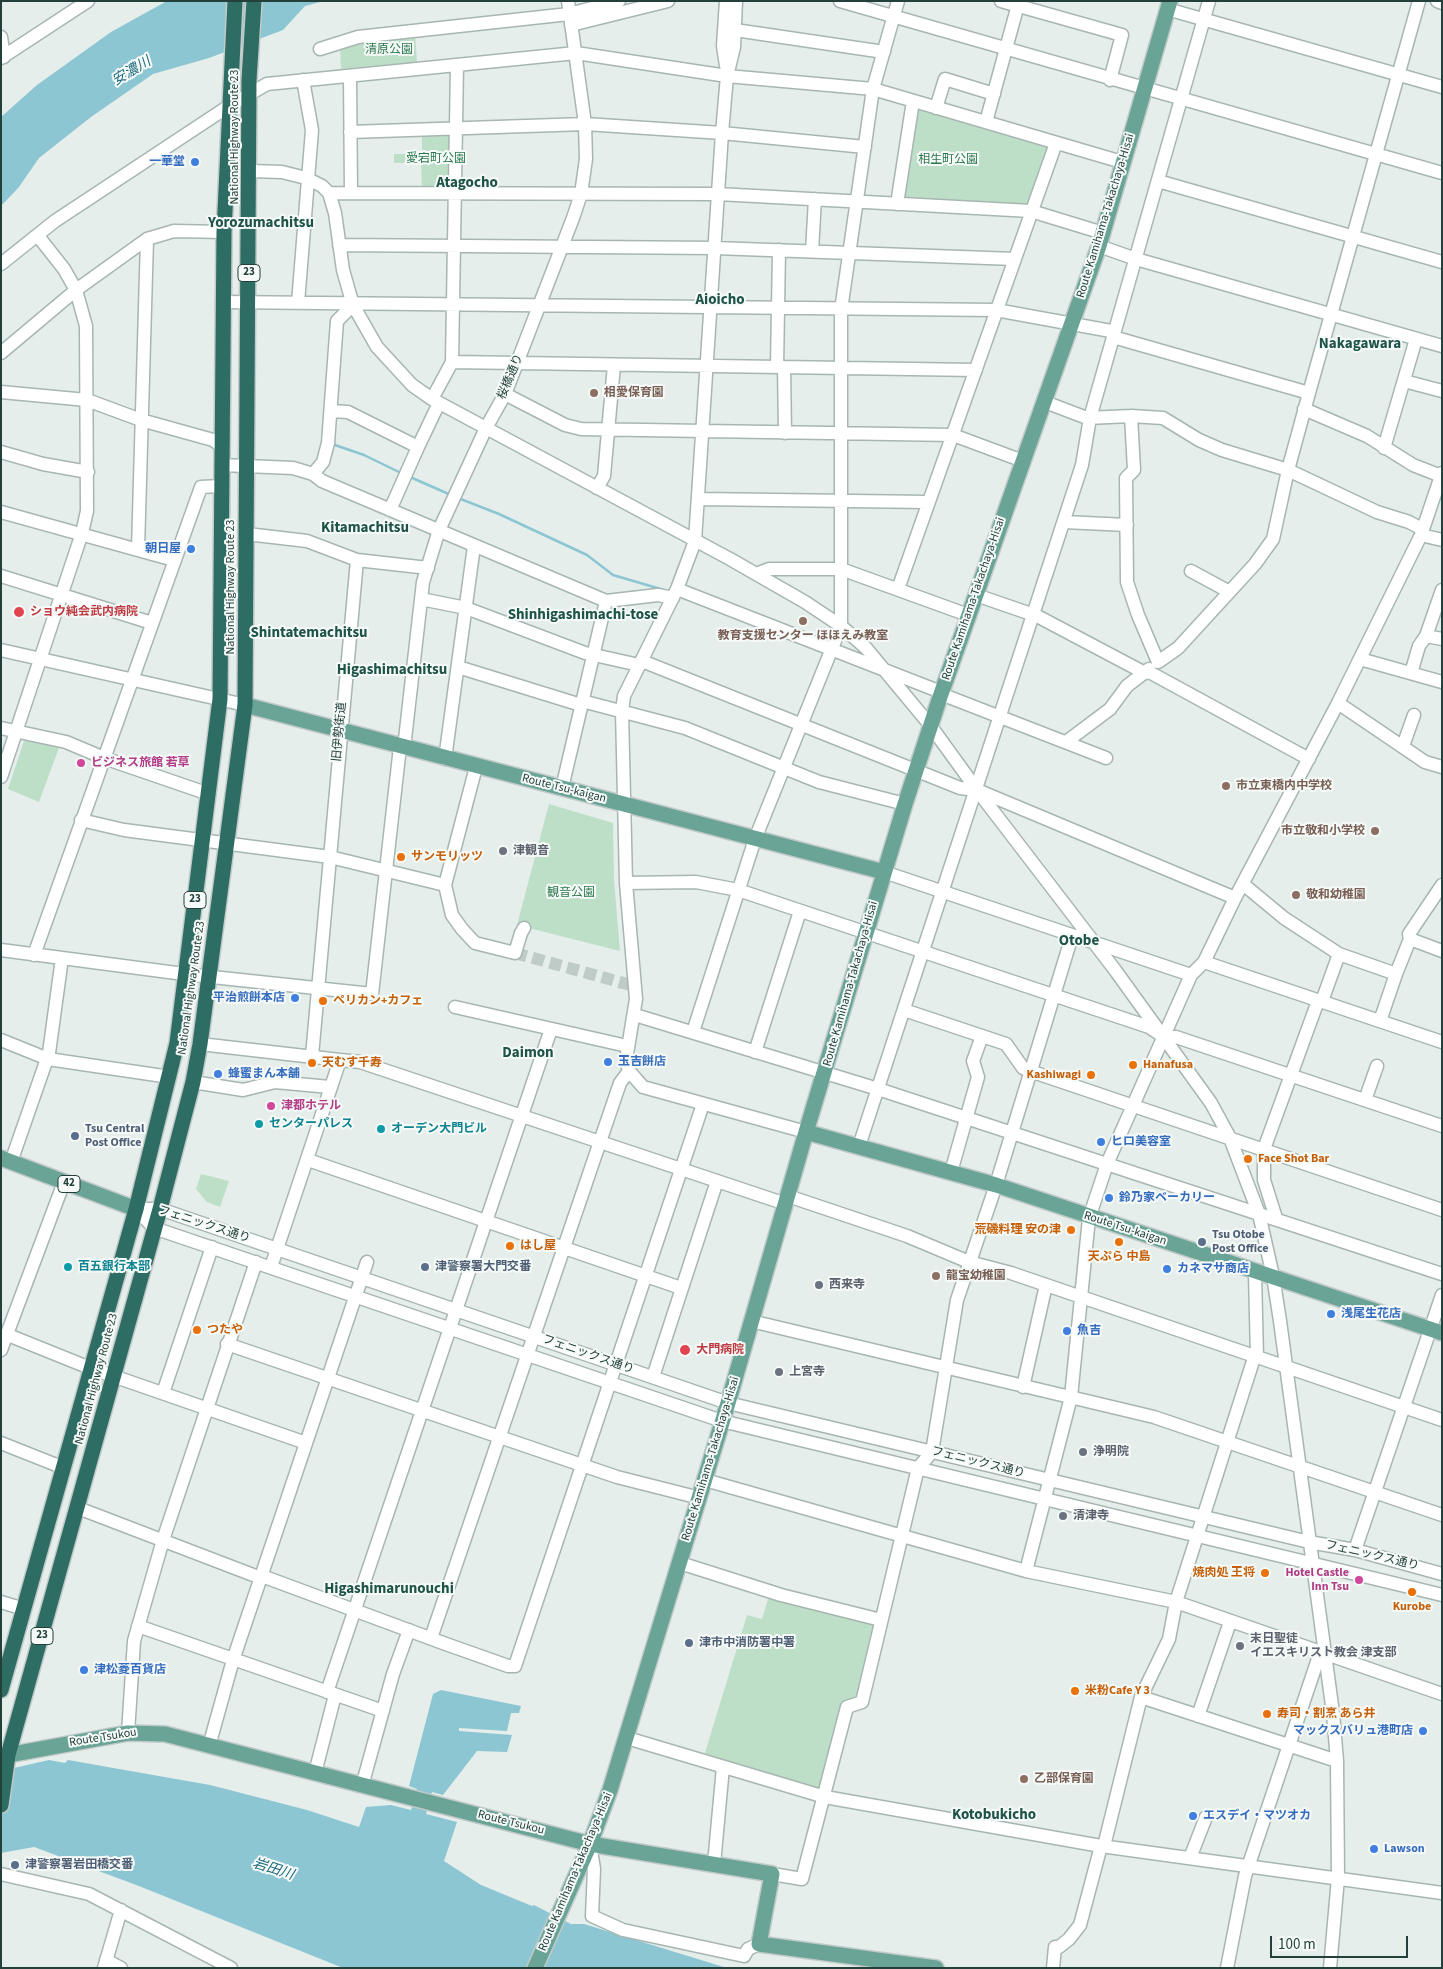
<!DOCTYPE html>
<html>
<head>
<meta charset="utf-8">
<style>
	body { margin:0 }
	#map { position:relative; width:1443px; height:1969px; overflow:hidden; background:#e5eeea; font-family:"Source Sans 3",sans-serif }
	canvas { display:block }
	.frame { position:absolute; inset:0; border:2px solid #23403a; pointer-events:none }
	.scale { position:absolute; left:1270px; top:1936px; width:138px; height:22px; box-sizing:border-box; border:2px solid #23403a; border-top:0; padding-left:6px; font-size:15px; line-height:18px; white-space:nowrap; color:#23403a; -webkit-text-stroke:4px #f5faf8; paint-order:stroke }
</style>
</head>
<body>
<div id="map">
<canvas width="1443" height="1969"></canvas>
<div class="frame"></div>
<div class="scale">100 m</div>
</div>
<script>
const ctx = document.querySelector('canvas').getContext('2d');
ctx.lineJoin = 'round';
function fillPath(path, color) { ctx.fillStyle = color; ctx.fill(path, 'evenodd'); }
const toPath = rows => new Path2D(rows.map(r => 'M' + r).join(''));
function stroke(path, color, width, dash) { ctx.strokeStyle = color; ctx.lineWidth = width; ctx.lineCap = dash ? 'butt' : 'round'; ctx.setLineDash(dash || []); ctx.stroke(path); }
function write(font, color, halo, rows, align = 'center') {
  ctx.font = font + ' "Source Sans 3","Noto Sans JP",sans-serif'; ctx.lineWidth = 4; ctx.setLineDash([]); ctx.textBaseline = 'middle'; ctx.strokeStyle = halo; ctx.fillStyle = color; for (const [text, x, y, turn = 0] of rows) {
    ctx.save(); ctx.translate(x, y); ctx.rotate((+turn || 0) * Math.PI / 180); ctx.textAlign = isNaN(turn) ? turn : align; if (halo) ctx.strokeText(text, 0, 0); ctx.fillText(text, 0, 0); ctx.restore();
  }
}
fillPath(toPath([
	[415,33,417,62,341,69,340,47,354,40],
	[918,110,1047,147,1049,150,1030,203,1026,205,904,198,902,196],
	[422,133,449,133,452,135,451,186,448,190,422,190,421,163,394,163,394,154,422,154],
	[27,738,60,745,39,802,8,789,24,741],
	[549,804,613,823,614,881,620,951,517,925],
	[201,1174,229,1181,220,1207,207,1202,196,1189],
	[769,1596,875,1625,857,1700,823,1788,818,1790,704,1756,747,1615,762,1619]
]), '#bddfc8');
fillPath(toPath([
	[167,1,324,1,305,6,283,30,209,58,153,74,91,117,39,158,19,187,1,206,1,117,37,85,111,32],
	[441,1690,521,1706,519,1713,511,1713,507,1731,459,1728,459,1731,512,1735,507,1752,477,1751,443,1795,432,1792,426,1814,457,1822,444,1861,481,1885,532,1906,534,1905,571,1924,584,1924,727,1968,343,1968,139,1886,34,1847,1,1853,1,1771,49,1760,65,1763,68,1760,210,1785,307,1810,359,1827,366,1807,391,1805,411,1810,417,1789,409,1786,433,1694]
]), '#8cc6d3');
stroke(toPath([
	[332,444,364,455,403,474],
	[410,477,451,495],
	[458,498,499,514,587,555,613,575,664,590]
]), '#8cc6d3', 2.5);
stroke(toPath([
	[515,953,634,986]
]), '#becbc7', 12, [12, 6]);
const minor = toPath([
	[736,1,734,47,727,76,722,133,695,541,677,589,624,696,622,711,626,883,636,999,626,1060,629,1071,643,1087,806,1132],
	[840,1,1442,173],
	[1001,1,1122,35,1110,80],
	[1419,1,1309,393,1288,470,1273,539,1255,564,1178,648,1158,662,1138,615,1127,582,1126,478,1134,470,1131,416,1163,418,1199,440,1222,450,1288,470,1377,512,1409,522,1422,529],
	[1437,1,1442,3],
	[1167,9,1442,87],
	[571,25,668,1],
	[735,30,884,52],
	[1,37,4,57],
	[320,49,358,37,569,14,619,1],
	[1,58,88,1],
	[726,66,723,46,726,1],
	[350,76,351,193],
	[936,108,945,79,994,94],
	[986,122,1019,1],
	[350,132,585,124,722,133,865,147],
	[250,171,282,172,306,178,322,186,329,193,335,213,343,270,353,305,377,347,412,385,432,399,730,559,805,602,841,626,866,648,930,725,977,790,1115,970,1211,1103,1230,1138,1259,1214,1273,1276,1280,1321,1333,1713,1337,1761,1338,1878,1330,1968],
	[1158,181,1442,262],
	[329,193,718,194,1031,211,1103,233],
	[897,204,913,101],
	[339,245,715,248,1015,259],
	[1099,246,1136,259,1442,346],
	[812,251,815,199],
	[1,264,55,221,229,106,267,84,576,53,727,76,873,89,1122,162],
	[223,302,996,310,1111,331,1113,337,1309,393],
	[298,303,312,130,303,80],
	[1,353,76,290,147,239,174,231,224,232],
	[452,362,976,370],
	[777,367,779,250],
	[784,367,785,433],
	[1404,381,1442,391],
	[1,392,87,400,141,420,213,440,221,446],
	[505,394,565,425,581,429,953,435,1023,461],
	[432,399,452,362,457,65],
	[1045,402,1087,418,1131,416],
	[1304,409,1367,436,1413,465,1441,476],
	[331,411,348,412,418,447,390,510],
	[418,447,439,403],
	[1384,448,1416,339],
	[1,452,43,464,88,472],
	[221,465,293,468,313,474,322,481,606,601,658,595,673,598],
	[313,474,323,462,328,443,337,321,353,305],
	[597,488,604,476,614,365],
	[698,499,928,502],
	[1,512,174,560],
	[1064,522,1127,525],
	[247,534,307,541,357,560,428,568],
	[1421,535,1442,540],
	[138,549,147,239],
	[1191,571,1228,591],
	[756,574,769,569,841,569,968,615],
	[1,576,152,623],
	[677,589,941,692],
	[898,589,1056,143],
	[976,595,1037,616,1143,672,1151,673,1309,759],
	[421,599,466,608,585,653,639,665],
	[1426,636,1442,639],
	[1,650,245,705],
	[1360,659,1442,682],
	[642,661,960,788,977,790,1235,898],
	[458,667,581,705],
	[1411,673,1419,646,1426,636,1442,590],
	[941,694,1106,758],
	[582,701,685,728,819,782,905,804],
	[1338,703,1425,762,1442,767],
	[1,728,66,742,104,758,209,794],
	[1066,742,1110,709,1127,686,1149,669],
	[1403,746,1414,715],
	[404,748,423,582,439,530,486,428,505,394,573,218,581,194,586,159,585,124,568,1],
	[445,759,474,546],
	[476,767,445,885,452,915,462,929,475,943,515,953,521,933,524,928],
	[1,777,82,533,87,511,86,326,76,290,64,269,38,236],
	[562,788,606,601],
	[81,820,124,830,330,857,445,885],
	[884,872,1191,975],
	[626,883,696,882,738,890,1149,1027,1164,1037,1176,1037,1442,1126],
	[1243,884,1284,918,1339,954,1396,974,1410,939,1409,934,1442,885],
	[1410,939,1442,951],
	[1,950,184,974,372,994,400,747],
	[34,955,201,487,221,486],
	[1204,962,1442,1042],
	[1322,1001,1339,954],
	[455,1007,627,1046],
	[904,1010,1006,1044,1023,1068,1030,1071,1442,1210],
	[635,1015,878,1089,1442,1274],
	[1380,1021,1396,974],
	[693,1032,755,839,841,626,841,310,873,89,898,1],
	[1,1040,48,1059,170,1077],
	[200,1044,340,1060],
	[755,1052,800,911],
	[312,1056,357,560],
	[193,1082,243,1090,275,1082,330,1087],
	[1365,1100,1377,1066],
	[859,1146,1082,465,1090,418,1209,1],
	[308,1160,681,1288],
	[11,1162,49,1053,62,958],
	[951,1172,978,1077,973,1061,982,1036],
	[788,1196,907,1236,969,1262,1011,1273,1442,1420],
	[136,1209,154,1228,722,1421,1442,1595],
	[136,1209,160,1209,728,1403,1309,1542,1355,1550,1442,1574],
	[1276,1218,1264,1180,1264,1149,1318,1001],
	[271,1267,340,1060,360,1062,786,1204],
	[1255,1273,1257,1358],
	[751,1321,1154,1417,1442,1515],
	[8,1335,90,1368,306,1443],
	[227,1344,617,1477,700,1498],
	[1,1350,64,1182],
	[653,1377,717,1181],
	[1023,1387,1046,1285],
	[163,1393,212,1247],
	[1,1443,64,1468],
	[705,1480,1026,1571,1176,1602,1442,1694],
	[78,1508,261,1578],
	[1355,1550,1442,1295],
	[680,1563,781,1595,881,1620],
	[1026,1571,1071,1397,1089,1218,1107,1164,1191,975,1204,962,1235,898,1338,703,1421,535,1442,473],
	[262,1576,443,1643,508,1666,515,1666,703,1104],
	[1,1602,24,1609],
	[138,1626,383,1711],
	[431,1638,620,1083,629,1071],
	[327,1692,551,1029],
	[1141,1697,1337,1761],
	[1198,1716,1230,1622],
	[128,1733,134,1641,163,1540,256,1262],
	[627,1738,825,1797,1101,1846,1442,1893],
	[209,1746,233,1660,367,1262],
	[315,1773,335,1695],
	[362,1786,393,1674,409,1630],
	[590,1844,594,1869,592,1916,623,1930,744,1956,748,1949,759,1944],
	[1104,1846,1141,1697,1169,1639,1176,1602,1254,1358],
	[1190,1858,1206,1817],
	[714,1864,723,1767],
	[1,1874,89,1894,231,1968],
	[772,1874,802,1879,847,1707,862,1702,918,1468,932,1452,957,1300,996,1185,1072,936],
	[106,1960,121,1968],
	[104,1968,121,1910],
	[1053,1968,1055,1947,1059,1947,1069,1939,1080,1925,1101,1846],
	[1227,1968,1245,1876,1320,1653]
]);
const major = toPath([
	[245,705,884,872],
	[806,1132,996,1185,1442,1333],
	[1,1158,136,1209],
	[8,1755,128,1733,165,1734,590,1844,772,1874,759,1944,936,1968],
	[535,1968,590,1844,610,1790,728,1403,806,1132,905,804,941,694,1099,246,1170,1]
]);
const highway = toPath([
	[1,1690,136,1209,177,1043,220,699,224,232,235,1],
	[1,1805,8,1755,160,1209,193,1082,200,1044,245,705,249,80,254,1]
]);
stroke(minor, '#a7b6b2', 15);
stroke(major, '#c1cac8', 18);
stroke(highway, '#c1cac8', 18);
stroke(minor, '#fff', 12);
stroke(major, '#69a497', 15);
stroke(highway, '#2e6d63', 15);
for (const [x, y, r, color] of [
	[195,162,5,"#3f7fe0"],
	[594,393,5,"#8d6e63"],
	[191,549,5,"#3f7fe0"],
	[19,612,6,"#e0444e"],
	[803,621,5,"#8d6e63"],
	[81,763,5,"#d1479c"],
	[1226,786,5,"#8d6e63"],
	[1375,831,5,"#8d6e63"],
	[503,851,5,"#6b7280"],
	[401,857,5,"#e8710a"],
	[1296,895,5,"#8d6e63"],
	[295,998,5,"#3f7fe0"],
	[323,1001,5,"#e8710a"],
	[608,1062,5,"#3f7fe0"],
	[312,1063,5,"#e8710a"],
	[1133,1065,5,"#e8710a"],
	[218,1074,5,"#3f7fe0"],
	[1091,1075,5,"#e8710a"],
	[271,1106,5,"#d1479c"],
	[259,1124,5,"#0f9aa8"],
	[381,1129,5,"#0f9aa8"],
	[75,1136,5,"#5c6f8a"],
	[1101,1142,5,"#3f7fe0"],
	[1248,1159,5,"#e8710a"],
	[1109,1198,5,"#3f7fe0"],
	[1071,1230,5,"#e8710a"],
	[1119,1242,5,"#e8710a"],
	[1202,1242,5,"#5c6f8a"],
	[510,1246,5,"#e8710a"],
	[68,1267,5,"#0f9aa8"],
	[425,1267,5,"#5c6f8a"],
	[1167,1269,5,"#3f7fe0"],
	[936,1276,5,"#8d6e63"],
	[819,1285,5,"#6b7280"],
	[1331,1314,5,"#3f7fe0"],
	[197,1330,5,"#e8710a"],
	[1067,1331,5,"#3f7fe0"],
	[685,1350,6,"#e0444e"],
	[779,1372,5,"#6b7280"],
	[1083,1452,5,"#6b7280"],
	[1063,1516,5,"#6b7280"],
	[1265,1573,5,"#e8710a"],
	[1359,1580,5,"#d1479c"],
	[1412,1592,5,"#e8710a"],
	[689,1643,5,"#5c6f8a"],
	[1240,1646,5,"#6b7280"],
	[84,1670,5,"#3f7fe0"],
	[1075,1691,5,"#e8710a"],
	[1267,1714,5,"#e8710a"],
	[1423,1731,5,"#3f7fe0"],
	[1024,1779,5,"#8d6e63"],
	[1193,1816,5,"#3f7fe0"],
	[1374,1849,5,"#3f7fe0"],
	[15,1865,5,"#5c6f8a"]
]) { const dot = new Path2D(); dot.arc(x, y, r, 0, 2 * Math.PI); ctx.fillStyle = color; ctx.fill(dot); stroke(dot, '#f5faf8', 2); }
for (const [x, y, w] of [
	[249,273,22],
	[195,900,22],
	[69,1184,22],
	[42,1636,22]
]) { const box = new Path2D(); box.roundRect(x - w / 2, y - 8.5, w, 17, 4); ctx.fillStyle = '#f5faf8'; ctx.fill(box); stroke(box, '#23403a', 1); }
write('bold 11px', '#23403a', null, [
	["23",249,273],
	["23",195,900],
	["42",69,1184],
	["23",42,1636]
]);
write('12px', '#2c784d', '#f5faf8', [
	["清原公園",389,50],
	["愛宕町公園",436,159],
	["相生町公園",948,160],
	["観音公園",571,893]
]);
write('12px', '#23403a', '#f5faf8', [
	["National Highway Route 23",235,137,-90],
	["Route Kamihama-Takachaya-Hisai",1106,216,-73],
	["桜橋通り",511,377,-67],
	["National Highway Route 23",231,587,-90],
	["Route Kamihama-Takachaya-Hisai",974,599,-71],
	["旧伊勢街道",340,732,-85],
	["Route Tsu-kaigan",564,789,14],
	["Route Kamihama-Takachaya-Hisai",851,984,-74],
	["National Highway Route 23",192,988,-82],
	["フェニックス通り",204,1225,18],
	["Route Tsu-kaigan",1125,1229,18],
	["フェニックス通り",588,1355,19],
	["National Highway Route 23",97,1379,-75],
	["Route Kamihama-Takachaya-Hisai",711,1459,-73],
	["フェニックス通り",978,1463,14],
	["フェニックス通り",1372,1556,13],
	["Route Tsukou",103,1738,-9],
	["Route Tsukou",511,1823,14],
	["Route Kamihama-Takachaya-Hisai",576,1872,-67]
]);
write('bold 12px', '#366cbe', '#f5faf8', [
	["一華堂",185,162,"right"],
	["朝日屋",181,549,"right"],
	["平治煎餅本店",285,998,"right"],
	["玉吉餅店",618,1062],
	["蜂蜜まん本舗",228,1074],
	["ヒロ美容室",1111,1142],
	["鈴乃家ベーカリー",1119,1198],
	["カネマサ商店",1177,1269],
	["浅尾生花店",1341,1314],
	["魚吉",1077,1331],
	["津松菱百貨店",94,1670],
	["マックスバリュ港町店",1413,1731,"right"],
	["エスデイ・マツオカ",1203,1816],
	["Lawson",1384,1849]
], 'left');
write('bold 12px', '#785e54', '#f5faf8', [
	["相愛保育園",604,393],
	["教育支援センター ほほえみ教室",803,636,"center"],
	["市立東橋内中学校",1236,786],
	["市立敬和小学校",1365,831,"right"],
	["敬和幼稚園",1306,895],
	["龍宝幼稚園",946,1276],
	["乙部保育園",1034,1779]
], 'left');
write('bold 12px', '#be3a42', '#f5faf8', [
	["ショウ純会武内病院",30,612],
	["大門病院",696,1350]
], 'left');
write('bold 12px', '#b23c85', '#f5faf8', [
	["ビジネス旅館 若草",91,763],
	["津都ホテル",281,1106],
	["Hotel Castle",1349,1573,"right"],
	["Inn Tsu",1349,1587,"right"]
], 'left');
write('bold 12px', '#5b616d', '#f5faf8', [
	["津観音",513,851],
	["西来寺",829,1285],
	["上宮寺",789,1372],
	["浄明院",1093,1452],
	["清津寺",1073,1516],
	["末日聖徒",1250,1639],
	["イエスキリスト教会 津支部",1250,1653]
], 'left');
write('bold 12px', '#c56008', '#f5faf8', [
	["サンモリッツ",411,857],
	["ペリカン+カフェ",333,1001],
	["天むす千寿",322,1063],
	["Hanafusa",1143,1065],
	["Kashiwagi",1081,1075,"right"],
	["Face Shot Bar",1258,1159],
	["荒磯料理 安の津",1061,1230,"right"],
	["はし屋",520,1246],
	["天ぷら 中島",1119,1257,"center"],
	["つたや",207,1330],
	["焼肉処 王将",1255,1573,"right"],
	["Kurobe",1412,1607,"center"],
	["米粉Cafe Y 3",1085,1691],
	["寿司・割烹 あら井",1277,1714]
], 'left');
write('bold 12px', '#0d838f', '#f5faf8', [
	["センターパレス",269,1124],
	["オーデン大門ビル",391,1129],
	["百五銀行本部",78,1267]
], 'left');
write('bold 12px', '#4e5e75', '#f5faf8', [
	["Tsu Central",85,1129],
	["Post Office",85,1143],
	["Tsu Otobe",1212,1235],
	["Post Office",1212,1249],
	["津警察署大門交番",435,1267],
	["津市中消防署中署",699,1643],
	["津警察署岩田橋交番",25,1865]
], 'left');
write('italic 14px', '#1c6a7e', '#f5faf8', [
	["安濃川",132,72,-31],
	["岩田川",273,1870,18]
]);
write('bold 15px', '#1e5348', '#f5faf8', [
	["Atagocho",467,184],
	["Yorozumachitsu",261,224],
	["Aioicho",720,301],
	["Nakagawara",1360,345],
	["Kitamachitsu",365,529],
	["Shinhigashimachi-tose",583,616],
	["Shintatemachitsu",309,634],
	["Higashimachitsu",392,671],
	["Otobe",1079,942],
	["Daimon",528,1054],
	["Higashimarunouchi",389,1590],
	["Kotobukicho",994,1816]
]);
</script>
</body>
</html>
